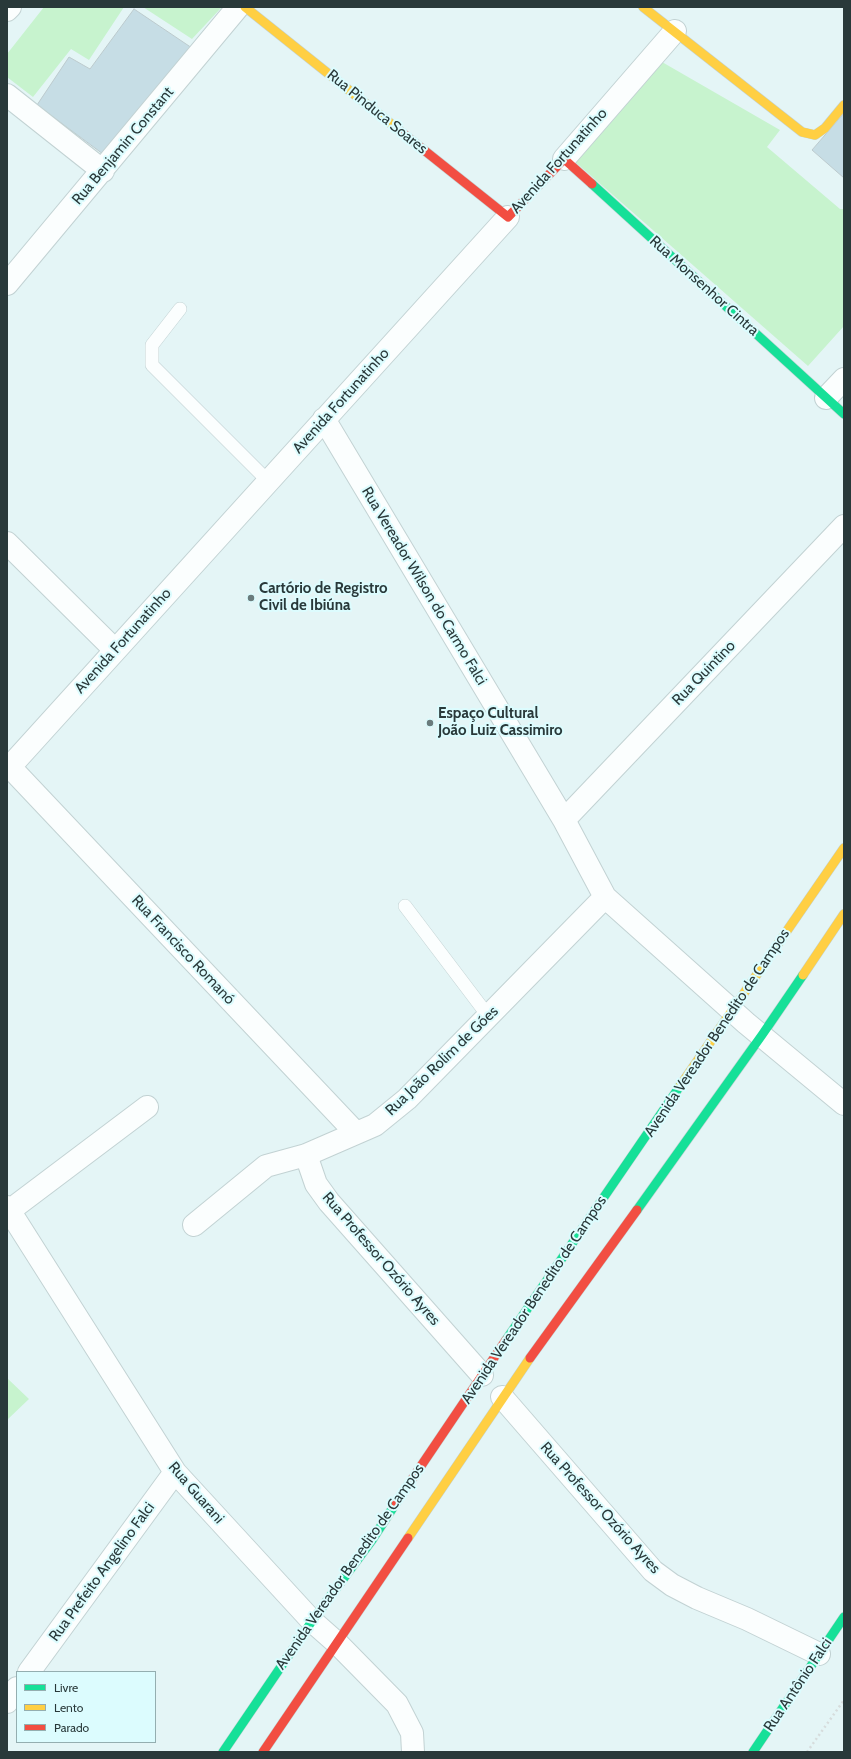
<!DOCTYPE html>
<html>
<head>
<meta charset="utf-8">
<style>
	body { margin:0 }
	#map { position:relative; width:851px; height:1759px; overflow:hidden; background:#e4f5f6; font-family:Cabin,sans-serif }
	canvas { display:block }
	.frame { position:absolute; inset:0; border:8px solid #29393a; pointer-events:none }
	.legend { position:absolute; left:16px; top:1671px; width:140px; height:72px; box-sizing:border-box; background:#dcfcfe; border:1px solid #94aeb0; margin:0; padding:5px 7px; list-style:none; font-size:12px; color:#29393a }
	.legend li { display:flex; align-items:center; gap:8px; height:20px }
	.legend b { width:20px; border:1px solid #94aeb0 }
</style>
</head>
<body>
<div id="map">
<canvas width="851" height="1759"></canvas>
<div class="frame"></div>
<ul class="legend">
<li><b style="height:5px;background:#16e098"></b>Livre</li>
<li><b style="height:5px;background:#ffcf43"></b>Lento</li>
<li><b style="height:5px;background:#f24e42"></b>Parado</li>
</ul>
</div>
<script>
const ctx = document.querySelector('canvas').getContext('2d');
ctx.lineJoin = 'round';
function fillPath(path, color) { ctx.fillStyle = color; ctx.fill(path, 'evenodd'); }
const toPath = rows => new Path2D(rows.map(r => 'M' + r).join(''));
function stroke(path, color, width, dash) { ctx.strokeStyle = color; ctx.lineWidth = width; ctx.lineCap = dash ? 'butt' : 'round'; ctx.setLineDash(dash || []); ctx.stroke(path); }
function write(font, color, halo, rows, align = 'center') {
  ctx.font = font + ' Cabin,sans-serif'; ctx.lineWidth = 4; ctx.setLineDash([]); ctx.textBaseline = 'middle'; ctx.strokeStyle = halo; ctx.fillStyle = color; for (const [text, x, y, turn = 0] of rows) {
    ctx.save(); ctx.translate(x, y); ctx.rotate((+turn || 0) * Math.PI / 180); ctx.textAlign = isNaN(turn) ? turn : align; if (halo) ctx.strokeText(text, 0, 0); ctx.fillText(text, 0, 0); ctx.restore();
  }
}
fillPath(toPath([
	[44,7,124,7,89,60,71,49,33,97,7,77,7,54],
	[143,7,219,7,221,8,192,39],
	[662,62,780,130,767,147,840,209,844,209,844,326,808,366,573,160],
	[7,1378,29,1399,7,1420]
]), '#c7f3ce');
const building = toPath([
	[134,9,192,48,107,157,37,105,69,57,90,69,134,9],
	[844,113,844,178,812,150,844,113]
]);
fillPath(building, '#c6dde5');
stroke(building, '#bccacd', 1);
const lane = toPath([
	[180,309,152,345,152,365,268,481],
	[405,906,489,1017]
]);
const street = toPath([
	[7,10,10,7],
	[7,95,103,171],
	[564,159,675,31],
	[7,284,238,7],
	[826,398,844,379],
	[324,419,564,820,605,897,746,1023,844,1104],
	[7,543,115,650],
	[10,767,356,1133],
	[7,770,508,217],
	[564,820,844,526],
	[306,1155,316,1184,329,1202,482,1375],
	[7,1207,175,1472,312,1621,338,1644,397,1704,412,1733,413,1752],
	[9,1211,147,1107],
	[194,1225,266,1166,306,1155,375,1125,407,1099,605,897],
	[502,1397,653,1571,672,1585,697,1598,747,1619,819,1654],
	[29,1672,175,1472],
	[7,1702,17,1688]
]);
const fast = toPath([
	[592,184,844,414],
	[637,1210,762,1035,803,975],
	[506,1340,680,1086],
	[223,1752,312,1621,372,1540,396,1503],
	[753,1752,844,1617]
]);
const slow = toPath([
	[245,7,400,131],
	[643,7,802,132,815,135,825,128,844,105],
	[803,975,844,914],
	[680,1086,844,848],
	[408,1538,530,1358]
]);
const jam = toPath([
	[400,131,508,217,564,159,592,184],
	[530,1358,637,1210],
	[396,1503,506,1340],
	[263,1752,408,1538]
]);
stroke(lane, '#c2d2d3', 14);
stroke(street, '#c2d2d3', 24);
stroke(fast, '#c2d2d3', 10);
stroke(slow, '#c2d2d3', 10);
stroke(jam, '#c2d2d3', 10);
stroke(toPath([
	[807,1752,844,1700]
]), '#d6dcdc', 2.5, [2, 3]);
stroke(lane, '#fbfefe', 13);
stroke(street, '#fbfefe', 22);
stroke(fast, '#16e098', 9);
stroke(slow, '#ffcf43', 9);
stroke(jam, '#f24e42', 9);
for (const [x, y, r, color] of [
	[251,598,4,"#6a7b7c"],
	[430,723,4,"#6a7b7c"]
]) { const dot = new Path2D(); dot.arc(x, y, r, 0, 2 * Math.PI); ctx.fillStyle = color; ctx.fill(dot); stroke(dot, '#dcfcfe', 1.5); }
write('15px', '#29393a', '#dcfcfe', [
	["Rua Pinduca Soares",377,112,39],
	["Rua Benjamin Constant",123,146,-50],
	["Avenida Fortunatinho",559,161,-48],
	["Rua Monsenhor Cintra",704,286,42],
	["Avenida Fortunatinho",341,401,-48],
	["Rua Vereador Wilson do Carmo Falci",424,586,59],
	["Avenida Fortunatinho",123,641,-48],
	["Rua Quintino",704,673,-46],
	["Rua Francisco Romanó",183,950,47],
	["Avenida Vereador Benedito de Campos",717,1033,-56],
	["Rua João Rolim de Góes",442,1061,-44],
	["Rua Professor Ozório Ayres",381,1259,49],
	["Avenida Vereador Benedito de Campos",534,1300,-56],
	["Rua Guarani",196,1493,49],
	["Rua Professor Ozório Ayres",600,1508,48],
	["Avenida Vereador Benedito de Campos",350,1567,-55],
	["Rua Prefeito Angelino Falci",102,1572,-54],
	["Rua Antônio Falci",798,1685,-56]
]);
write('bold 15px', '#29393a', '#dcfcfe', [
	["Cartório de Registro",259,589],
	["Civil de Ibiúna",259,606],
	["Espaço Cultural",438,714],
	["João Luiz Cassimiro",438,731]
], 'left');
</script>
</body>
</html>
